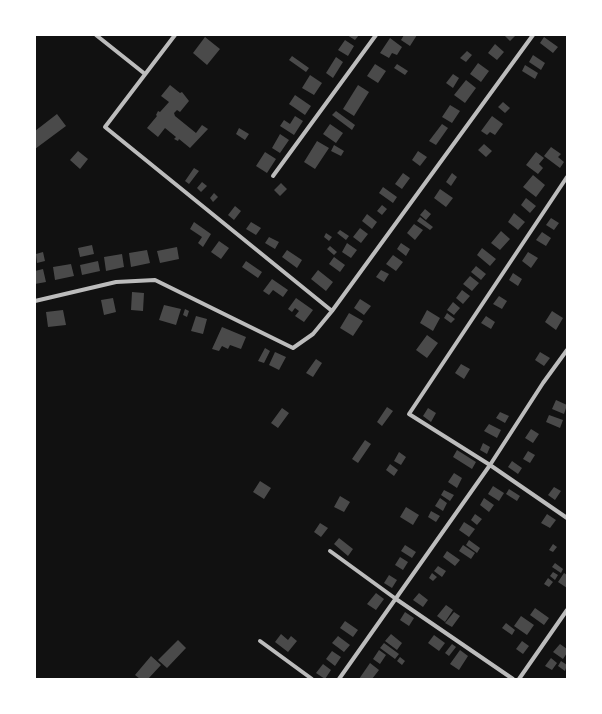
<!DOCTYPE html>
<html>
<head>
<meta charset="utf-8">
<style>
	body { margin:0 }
	#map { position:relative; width:602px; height:714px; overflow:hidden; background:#111; font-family:Spectral,serif }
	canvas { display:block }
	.frame { position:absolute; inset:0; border:36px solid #fff; pointer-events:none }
</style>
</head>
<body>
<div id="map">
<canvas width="602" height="714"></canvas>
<div class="frame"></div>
</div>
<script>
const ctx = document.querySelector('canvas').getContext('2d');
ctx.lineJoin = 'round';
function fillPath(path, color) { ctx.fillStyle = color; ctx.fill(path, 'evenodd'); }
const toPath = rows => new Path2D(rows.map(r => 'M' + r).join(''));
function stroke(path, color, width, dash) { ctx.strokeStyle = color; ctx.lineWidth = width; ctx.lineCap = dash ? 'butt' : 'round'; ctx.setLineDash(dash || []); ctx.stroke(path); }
fillPath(toPath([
	[347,35,359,35,355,40],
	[404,35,417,35,410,46,401,40],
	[504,35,516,35,510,41],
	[205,37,220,49,207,65,193,53],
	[544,37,558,47,553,53,540,43],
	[390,38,402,47,397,55,392,53,389,58,380,53],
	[345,40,354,46,348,56,338,50],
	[495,44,504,52,497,60,488,53],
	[467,51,472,55,466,62,460,58],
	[533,55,545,63,541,70,529,62],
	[292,56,309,68,306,72,289,60],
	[336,57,343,62,333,78,326,73],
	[478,63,489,71,481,82,470,74],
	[375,64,386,71,378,83,367,76],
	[397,64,408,71,405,75,394,68],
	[525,65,538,73,535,79,522,71],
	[453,74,459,78,453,88,446,83],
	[310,75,322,83,314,95,302,88],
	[466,80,476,88,465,103,454,95],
	[170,85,180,93,182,92,189,101,180,112,177,110,174,113,175,116,196,133,202,125,208,129,190,148,179,139,178,141,174,139,176,137,165,128,158,137,147,128,157,116,156,115,158,111,160,112,169,102,161,96],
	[358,85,369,92,354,116,343,109],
	[295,95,311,106,305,115,289,104],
	[503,102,510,108,505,113,498,107],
	[450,105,460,111,452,123,442,117],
	[336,111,355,125,352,130,332,115],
	[57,114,66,126,35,149,35,131],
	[295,116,303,121,294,135,280,126,284,120,290,124],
	[492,116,503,124,495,135,490,132,487,135,481,131],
	[330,124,343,133,336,143,323,134],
	[442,124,448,128,436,145,429,141],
	[239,128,249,134,245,140,236,134],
	[280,134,289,140,280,153,272,148],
	[317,141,329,148,315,169,304,162],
	[484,144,492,151,486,157,478,150],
	[334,145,344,151,341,156,331,151],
	[551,147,561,154,558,157,564,162,560,168,544,156],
	[78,151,88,159,80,169,70,160],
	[418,151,427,157,420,166,412,160],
	[265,152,276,159,267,173,256,166],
	[536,152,544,158,539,164,543,168,538,174,526,165],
	[194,168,199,171,189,184,185,181],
	[403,173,410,178,402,189,395,184],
	[452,173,457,177,451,186,446,182],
	[533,175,545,185,536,197,523,187],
	[202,182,207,186,201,192,197,188],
	[281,183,287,189,280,196,274,190],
	[383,187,397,197,393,203,379,193],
	[440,189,453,198,446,207,434,198],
	[214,193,218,197,213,202,210,198],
	[526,198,536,206,530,213,521,205],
	[382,205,387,209,382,215,377,211],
	[235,206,241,211,234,220,228,215],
	[425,209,431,214,426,220,420,215],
	[514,213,525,222,518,230,508,222],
	[367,214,377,222,372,229,362,221],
	[420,217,433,227,430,230,417,221],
	[551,218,559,223,554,230,546,225],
	[194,222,211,234,203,247,198,243,202,237,190,229],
	[251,222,261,228,256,235,246,229],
	[414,224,423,230,415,240,407,233],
	[360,228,368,234,361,243,353,237],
	[340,230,349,236,346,240,337,233],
	[501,231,510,239,500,250,491,243],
	[542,232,551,238,546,246,536,240],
	[326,233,332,237,329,241,324,237],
	[269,237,279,242,275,249,265,243],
	[219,241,229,248,221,259,211,252],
	[347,243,357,250,351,258,342,252],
	[401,243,410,249,406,256,397,249],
	[92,245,94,254,80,257,78,248],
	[330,246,337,252,334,255,327,249],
	[177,247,179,259,160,263,157,251],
	[482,248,496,259,490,266,477,255],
	[147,250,150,263,131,267,129,253],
	[287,250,302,260,297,268,282,257],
	[43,252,45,261,37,263,36,254],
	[528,252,538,258,531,268,522,261],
	[122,254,124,267,106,271,104,257],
	[393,255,403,262,396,271,386,264],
	[334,257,345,265,340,272,329,264],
	[98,261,100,271,82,275,80,265],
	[246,261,262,272,258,278,242,267],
	[71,264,74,276,55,280,53,267],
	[476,266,486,274,481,280,471,272],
	[43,269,46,282,35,284,35,271],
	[318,270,333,282,326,291,311,279],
	[381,270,389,274,384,282,376,277],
	[513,273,522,279,518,286,509,280],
	[470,276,479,283,472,291,463,284],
	[272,279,288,290,283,297,273,290,269,295,263,291],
	[462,290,470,296,463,304,456,298],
	[132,292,144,293,143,311,131,310],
	[499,296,507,301,502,309,493,304],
	[113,298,116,312,104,315,101,300],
	[296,298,313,310,304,322,295,316,299,311,295,308,292,312,288,309],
	[360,299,371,306,364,315,354,308],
	[453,302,460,308,454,315,447,310],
	[164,305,181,309,176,325,159,320],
	[185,309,189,311,187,317,183,315],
	[63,310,66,325,48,327,46,312],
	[427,310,440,318,433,331,420,323],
	[552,311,563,318,556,330,545,322],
	[349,313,363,321,353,336,340,328],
	[447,313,455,319,451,323,444,318],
	[196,316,207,319,203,334,191,331],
	[486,316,495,322,491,329,481,323],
	[222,327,246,337,241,349,230,345,228,349,222,346,219,351,212,349],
	[427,335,438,343,427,358,416,350],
	[265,348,270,351,264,363,258,361],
	[275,352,286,357,279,370,269,365],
	[540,352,550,358,544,366,535,360],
	[316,359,322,363,313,377,306,373],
	[461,364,470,369,464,379,455,373],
	[556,400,567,405,564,414,552,409],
	[387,407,393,411,382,426,377,422],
	[282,408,289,413,278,428,271,423],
	[428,408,436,413,431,422,423,416],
	[500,412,509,416,505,423,496,418],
	[549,415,563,420,560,428,546,422],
	[489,424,501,430,497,438,484,431],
	[531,429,539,434,533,443,525,438],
	[365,440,371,444,358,463,352,459],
	[483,443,490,447,487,454,480,450],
	[457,450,476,462,472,469,453,457],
	[528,451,535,455,530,463,523,459],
	[399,452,406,457,401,465,394,461],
	[512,461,522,468,518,474,508,467],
	[390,464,398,470,394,476,386,470],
	[454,473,462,478,457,488,448,482],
	[260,481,271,488,264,499,253,492],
	[493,486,504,493,499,501,488,494],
	[554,487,561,491,555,500,548,495],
	[509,489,520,496,517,501,506,494],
	[444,490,454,495,450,501,441,495],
	[340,496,350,502,344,512,334,507],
	[440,498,447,503,443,511,435,506],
	[484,498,494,505,489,512,480,505],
	[406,507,419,515,413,525,400,517],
	[431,511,440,516,436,522,428,517],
	[475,514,482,519,477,525,471,520],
	[547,514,556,520,550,528,541,523],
	[464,522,475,529,469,537,459,530],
	[320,523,328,528,321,537,314,532],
	[339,538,353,549,348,556,334,544],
	[469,540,480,548,477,553,466,545],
	[553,544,557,547,553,552,549,550],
	[405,545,416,552,412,558,401,551],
	[463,545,475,553,471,559,459,551],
	[447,551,460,560,455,566,443,557],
	[400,557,408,562,403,570,395,565],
	[555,563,563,569,561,573,552,567],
	[438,566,446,571,442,577,434,571],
	[553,572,558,575,555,580,550,576],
	[432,573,437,577,433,581,429,578],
	[564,573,567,575,567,588,558,582],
	[389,575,397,580,392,588,384,583],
	[548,578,553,582,549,587,544,584],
	[376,593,384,599,376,610,367,604],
	[419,593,428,600,423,607,413,600],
	[446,605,453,610,445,622,437,616],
	[535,608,549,618,544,625,530,615],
	[405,612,414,618,409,626,400,620],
	[454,612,460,616,452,627,445,623],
	[521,616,534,625,527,635,514,626],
	[345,621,358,630,353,637,340,628],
	[506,623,515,630,512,635,502,628],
	[281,634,288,640,291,636,297,641,288,652,275,642],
	[391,634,402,643,397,650,385,641],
	[434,635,445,643,439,651,428,643],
	[338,636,350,645,344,652,332,643],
	[178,640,186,648,167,668,158,660],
	[522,641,529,646,523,654,516,649],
	[384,643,399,654,395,659,380,648],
	[452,644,456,647,449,656,445,653],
	[560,644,567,649,567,653,563,659,553,652],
	[379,650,386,655,380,664,373,659],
	[460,650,468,656,459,670,450,664],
	[332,651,341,657,335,666,326,659],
	[151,656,161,665,148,679,140,679,135,675],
	[400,657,405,661,402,665,397,661],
	[551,658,557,663,552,670,545,666],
	[561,661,567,665,565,671,558,666],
	[370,663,379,670,372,679,359,679],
	[323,664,331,670,325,679,316,673]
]), '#4a4a4a');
stroke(toPath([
	[96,35,145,74],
	[175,35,105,127,332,311],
	[273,176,376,35],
	[567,177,409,414,490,465,567,518],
	[35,301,116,282,155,280,293,348,313,334,332,311,533,35],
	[330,551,396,599,513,679],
	[260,641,312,679],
	[339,679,490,465,543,383,567,350],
	[519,679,567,610]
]), '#bcbcbc', 4);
</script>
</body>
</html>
